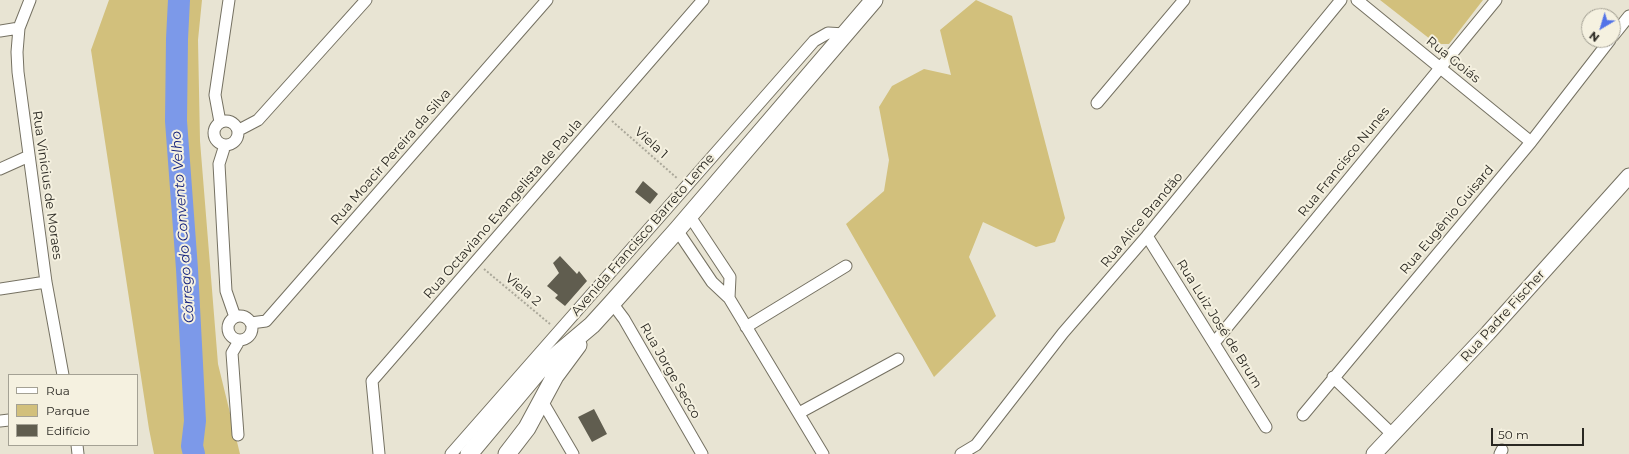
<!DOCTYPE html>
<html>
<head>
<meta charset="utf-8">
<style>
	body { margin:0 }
	#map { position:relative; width:1629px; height:454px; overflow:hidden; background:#e8e4d3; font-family:Montserrat,sans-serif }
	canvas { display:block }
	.legend { position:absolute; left:8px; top:374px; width:130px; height:72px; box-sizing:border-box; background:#f5f1e0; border:1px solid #a4a194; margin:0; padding:5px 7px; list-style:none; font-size:12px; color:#2a2822 }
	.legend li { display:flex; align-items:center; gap:8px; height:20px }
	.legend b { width:20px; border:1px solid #a4a194 }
	.north { position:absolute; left:1581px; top:8px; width:40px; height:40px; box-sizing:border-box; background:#f5f1e0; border:1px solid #a4a194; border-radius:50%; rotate:218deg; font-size:11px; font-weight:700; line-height:16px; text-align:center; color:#2a2822 }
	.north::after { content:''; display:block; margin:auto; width:14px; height:18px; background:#5273e8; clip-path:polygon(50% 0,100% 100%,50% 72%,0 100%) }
	.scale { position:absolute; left:1491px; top:428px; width:93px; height:18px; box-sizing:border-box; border:2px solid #2a2822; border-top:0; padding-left:5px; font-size:12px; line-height:14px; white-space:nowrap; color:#2a2822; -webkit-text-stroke:3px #f5f1e0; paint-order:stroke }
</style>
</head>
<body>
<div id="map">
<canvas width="1629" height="454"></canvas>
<ul class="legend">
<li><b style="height:5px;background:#fff"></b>Rua</li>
<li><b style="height:11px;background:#d2c07c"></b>Parque</li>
<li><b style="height:11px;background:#605d4f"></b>Edifício</li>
</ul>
<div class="north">N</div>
<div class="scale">50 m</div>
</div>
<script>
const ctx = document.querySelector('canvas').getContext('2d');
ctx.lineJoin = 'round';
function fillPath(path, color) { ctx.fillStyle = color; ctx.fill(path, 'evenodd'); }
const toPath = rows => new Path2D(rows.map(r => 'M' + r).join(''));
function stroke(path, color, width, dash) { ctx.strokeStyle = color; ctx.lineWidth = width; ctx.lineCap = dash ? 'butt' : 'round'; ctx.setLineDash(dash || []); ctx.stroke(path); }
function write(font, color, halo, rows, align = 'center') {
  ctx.font = font + ' Montserrat,sans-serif'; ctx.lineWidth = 4; ctx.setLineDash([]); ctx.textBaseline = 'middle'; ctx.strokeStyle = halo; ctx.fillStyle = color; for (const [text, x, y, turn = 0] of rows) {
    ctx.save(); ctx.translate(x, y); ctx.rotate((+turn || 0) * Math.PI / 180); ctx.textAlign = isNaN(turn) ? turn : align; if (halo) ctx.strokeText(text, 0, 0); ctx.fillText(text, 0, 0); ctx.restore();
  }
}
fillPath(toPath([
	[109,0,202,0,198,40,200,141,218,364,240,454,154,454,149,429,91,50],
	[976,0,1012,16,1065,218,1055,242,1036,247,983,222,969,257,996,316,934,377,846,224,884,191,889,160,879,107,892,86,924,69,951,75,940,30],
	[1380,0,1483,0,1449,44,1439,44,1430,39]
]), '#d2c07c');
stroke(toPath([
	[179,0,177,39,176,121,187,269,195,421,192,446,194,454]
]), '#7c99e9', 22);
fillPath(toPath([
	[643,181,658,194,650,204,635,192],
	[560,256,577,274,579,271,587,281,565,306,555,298,558,295,547,286,559,273,553,263],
	[594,409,607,434,592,442,578,417]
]), '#605d4f');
const minor = toPath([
	[30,0,19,28,17,52,18,72,46,282,63,375],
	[1357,0,1531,142],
	[0,31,19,28],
	[1613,36,1629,16],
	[1097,103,1184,0],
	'214 133a12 12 0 1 1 24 0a12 12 0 1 1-24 0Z',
	[220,122,215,95,229,0],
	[239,130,258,120,366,0],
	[225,145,219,164,226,291,235,317],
	[0,169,29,156],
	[689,215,730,277,729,298],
	[677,230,712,282,729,298,823,454],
	[1147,236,1266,427],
	[0,289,46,282],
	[612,303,624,319,702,454],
	'228 328a12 12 0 1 1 24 0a12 12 0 1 1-24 0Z',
	[251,323,266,321,547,0],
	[746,327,846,266],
	[1214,343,1496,0],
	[1333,377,1393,435],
	[542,401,573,454],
	[799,413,898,359],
	[1303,415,1531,142,1610,40],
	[0,421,9,420],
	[238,435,232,353,239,341],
	[77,445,78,454],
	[379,454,372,381,703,0],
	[451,454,814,41,828,33,845,34],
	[961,454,976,445,1063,333,1147,236,1341,0],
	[1500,454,1502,450]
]);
const secondary = toPath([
	[1374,454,1488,333,1629,176]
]);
const primary = toPath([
	[469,454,541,368,592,325,612,303,677,230,874,0],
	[507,454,527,428,555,376,578,345]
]);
stroke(minor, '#757162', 13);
stroke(secondary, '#757162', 17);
stroke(primary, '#757162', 19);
stroke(toPath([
	[612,121,678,179],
	[484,269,550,324]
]), '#aba89a', 2, [2, 2]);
stroke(minor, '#fff', 11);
stroke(secondary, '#fff', 15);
stroke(primary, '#fff', 17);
write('13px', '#2a2822', '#f5f1e0', [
	["Rua Goiás",1453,60,39],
	["Viela 1",651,143,42],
	["Rua Moacir Pereira da Silva",391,157,-49],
	["Rua Francisco Nunes",1344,162,-51],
	["Rua Vinicius de Moraes",47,185,82],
	["Rua Octaviano Evangelista de Paula",503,209,-49],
	["Rua Alice Brandão",1142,220,-50],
	["Rua Eugênio Guisard",1447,220,-50],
	["Avenida Francisco Barreto Leme",643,235,-49],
	["Viela 2",523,290,40],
	["Rua Padre Fischer",1503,316,-48],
	["Rua Luiz José de Brum",1219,324,58],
	["Rua Jorge Secco",670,371,60]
]);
write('italic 14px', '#14227d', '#f5f1e0', [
	["Córrego do Convento Velho",183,227,-94]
]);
</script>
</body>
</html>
